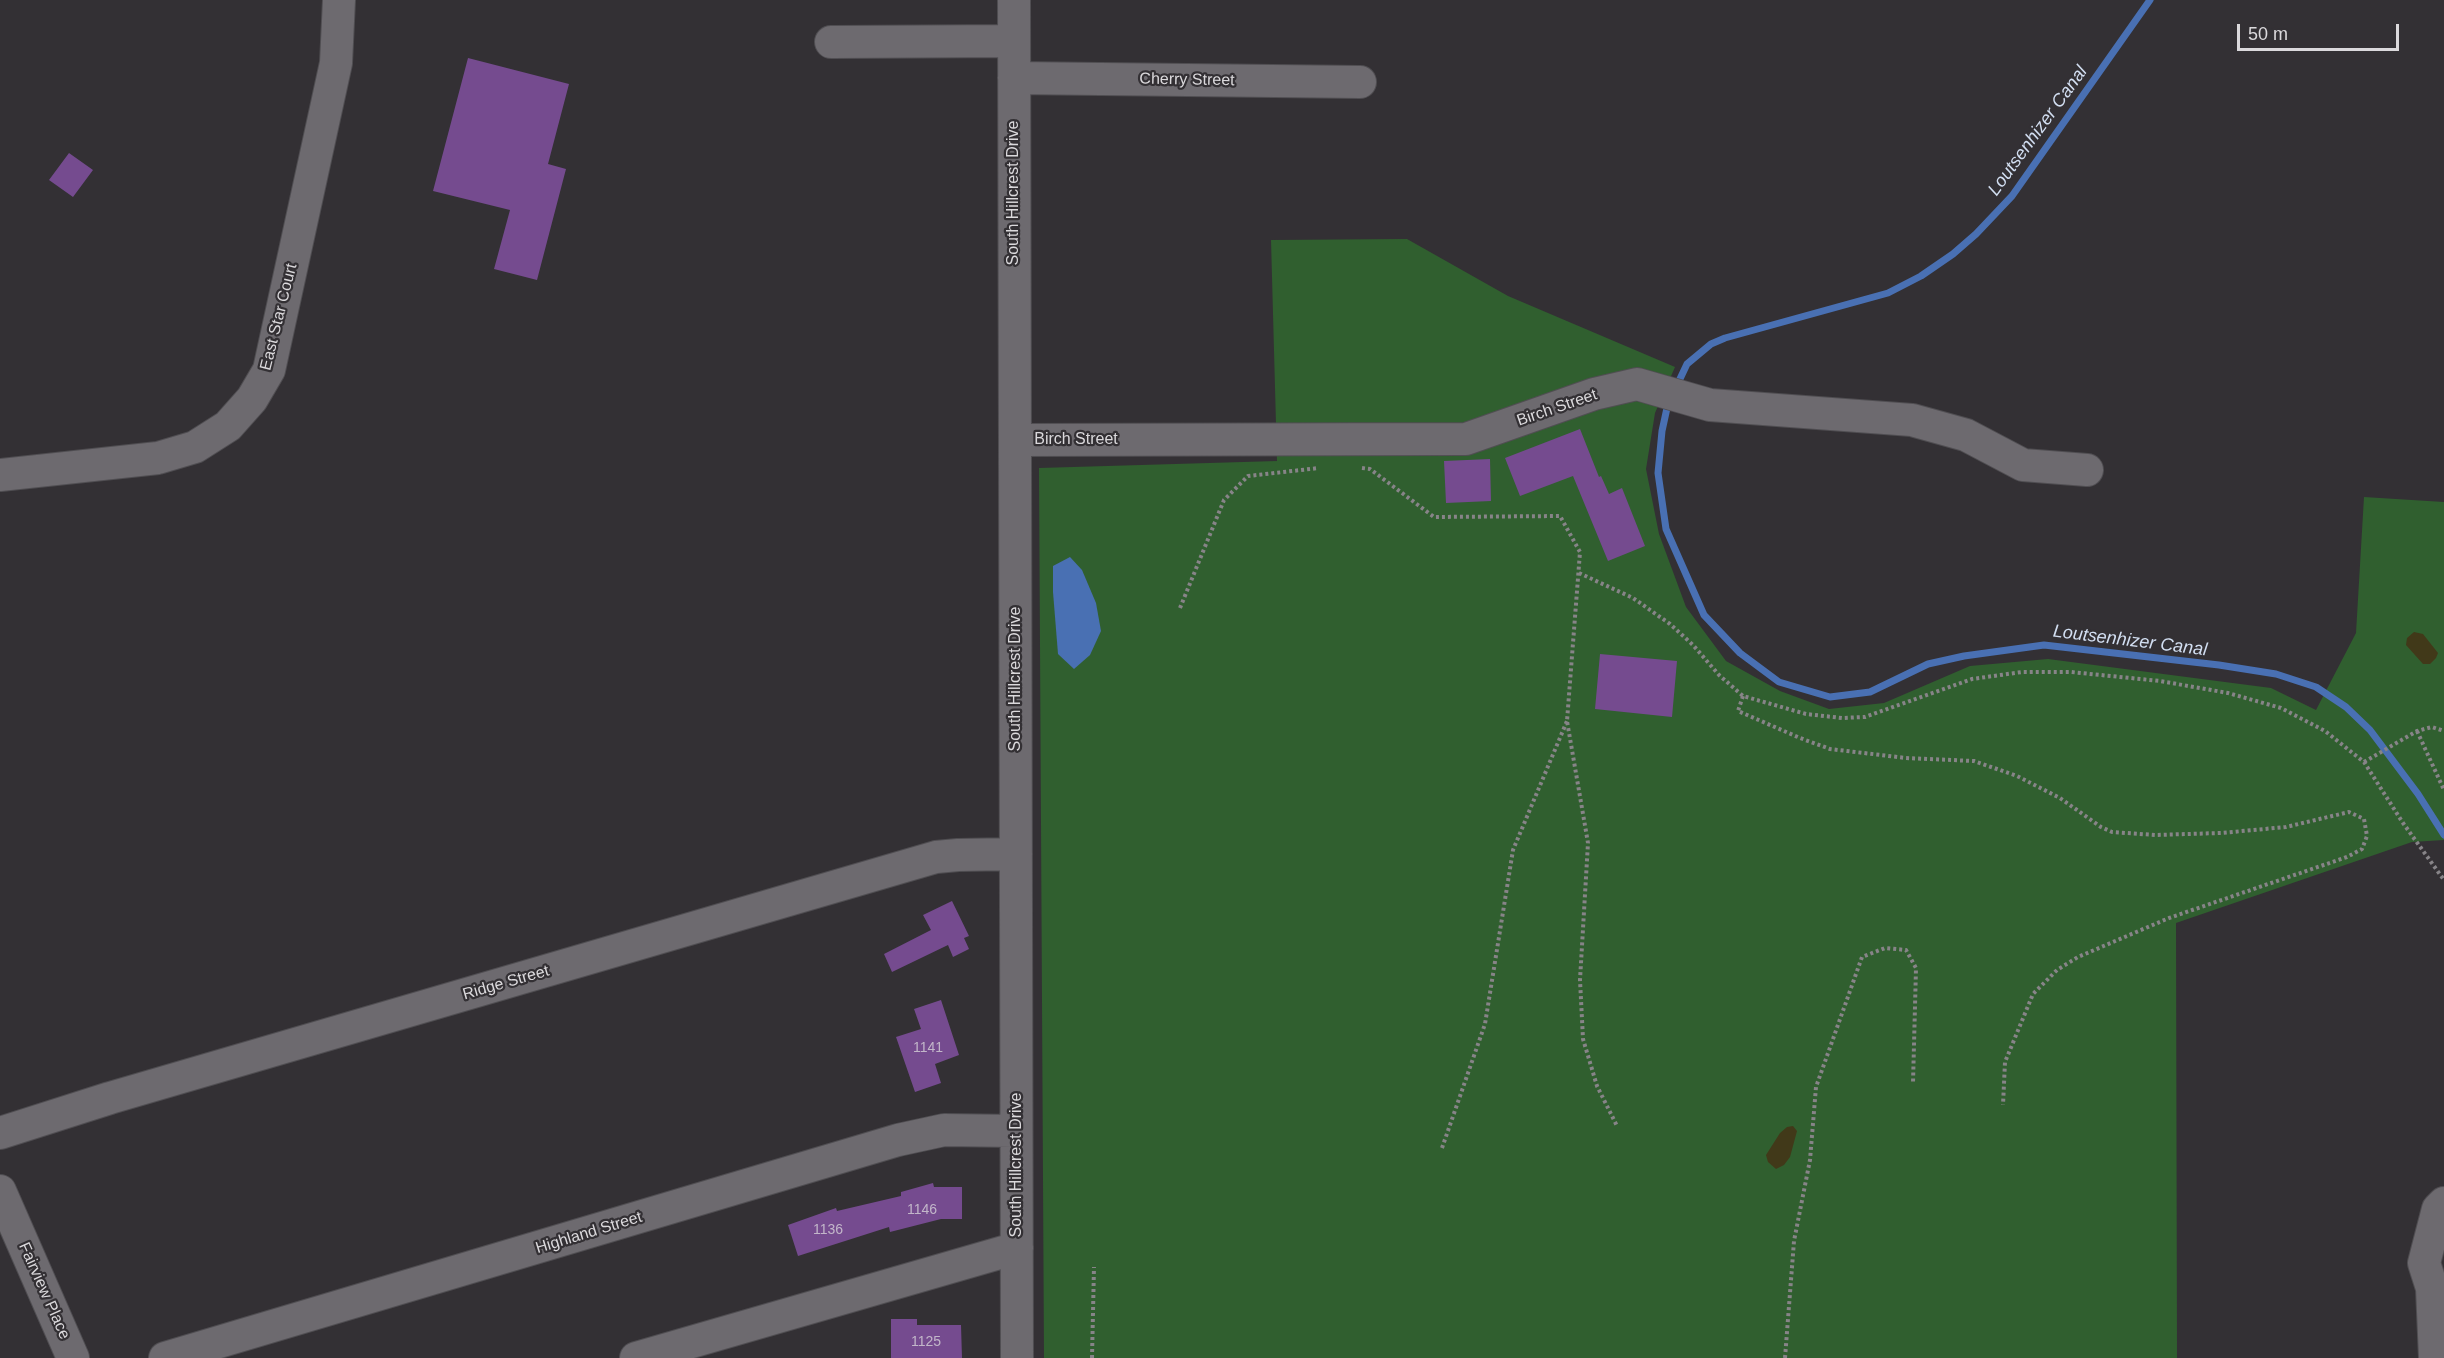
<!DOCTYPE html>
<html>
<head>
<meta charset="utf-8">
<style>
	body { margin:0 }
	#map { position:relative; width:2444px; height:1358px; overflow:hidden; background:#333034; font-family:Arial,sans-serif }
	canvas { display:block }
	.scale { position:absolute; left:2237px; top:24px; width:162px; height:27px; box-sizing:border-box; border:3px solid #dbd9dc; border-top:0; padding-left:8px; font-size:18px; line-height:21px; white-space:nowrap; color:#dbd9dc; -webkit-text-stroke:4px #333034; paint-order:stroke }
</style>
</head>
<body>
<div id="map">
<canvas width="2444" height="1358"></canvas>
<div class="scale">50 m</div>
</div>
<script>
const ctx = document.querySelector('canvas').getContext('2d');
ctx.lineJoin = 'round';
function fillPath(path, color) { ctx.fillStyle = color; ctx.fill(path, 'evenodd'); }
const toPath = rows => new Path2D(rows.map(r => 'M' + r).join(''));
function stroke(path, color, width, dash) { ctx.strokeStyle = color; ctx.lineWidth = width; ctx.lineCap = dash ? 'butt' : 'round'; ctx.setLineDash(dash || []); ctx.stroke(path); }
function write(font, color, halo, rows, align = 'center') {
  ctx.font = font + ' Arial,sans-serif'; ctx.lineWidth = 4.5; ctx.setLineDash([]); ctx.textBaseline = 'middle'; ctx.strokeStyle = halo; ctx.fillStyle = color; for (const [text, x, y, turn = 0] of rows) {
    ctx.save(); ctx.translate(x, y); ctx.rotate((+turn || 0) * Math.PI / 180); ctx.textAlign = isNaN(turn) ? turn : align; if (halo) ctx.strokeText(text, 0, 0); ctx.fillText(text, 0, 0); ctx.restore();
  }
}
fillPath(toPath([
	[1407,239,1508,296,1675,367,1655,413,1646,469,1659,534,1686,607,1726,661,1780,691,1829,709,1884,703,1970,666,2048,659,2271,688,2316,710,2356,633,2364,497,2444,502,2444,840,2412,842,2176,923,2177,1358,1044,1358,1039,468,1277,461,1271,240]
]), '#305f2f');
fillPath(toPath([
	[2414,632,2423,634,2438,653,2436,658,2430,664,2423,664,2406,645,2407,638],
	[1793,1126,1797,1131,1790,1157,1784,1165,1776,1169,1768,1162,1766,1155,1780,1133,1787,1127]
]), '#413919');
fillPath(toPath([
	[1070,557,1082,570,1096,603,1101,631,1090,655,1074,669,1058,654,1053,592,1053,566]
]), '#4970b3');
stroke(toPath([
	[1679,381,1687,364,1711,344,1725,338,1888,293,1921,276,1953,254,1976,234,2012,196,2150,0],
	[1667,408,1662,431,1658,473,1666,529,1704,615,1740,653,1779,682,1830,697,1870,692,1928,664,1964,656,2044,645,2219,665,2276,674,2316,687,2346,707,2370,730,2418,794,2444,835]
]), '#4970b3', 7);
fillPath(toPath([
	[468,58,569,84,548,164,566,169,537,280,494,269,510,210,433,191],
	[69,153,93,170,73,197,49,180],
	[1580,429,1599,477,1601,476,1609,494,1622,488,1645,546,1608,561,1573,476,1520,496,1505,458],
	[1490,459,1491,501,1446,503,1444,461],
	[1600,654,1677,661,1672,717,1595,709],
	[952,901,969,936,964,938,969,949,953,957,948,945,892,972,884,954,931,930,923,915],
	[941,1000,959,1055,935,1064,941,1083,915,1092,896,1037,921,1029,914,1009],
	[933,1183,934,1187,962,1187,962,1219,941,1219,890,1232,889,1227,798,1256,788,1225,836,1208,837,1211,901,1196,901,1192],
	[891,1319,917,1319,917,1325,961,1325,962,1358,891,1358]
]), '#754b8f');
const minor = toPath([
	[1014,0,1017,1358],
	[831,42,1014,41],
	[1014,78,1360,82],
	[1016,440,1466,439,1594,394,1637,384,1710,405,1912,420,1966,435,2023,465,2087,470],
	[0,475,158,458,195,447,228,426,252,399,269,370,336,63,339,0],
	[0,1133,110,1098,936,857,958,855,1016,854],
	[0,1191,73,1358],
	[165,1358,898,1140,944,1130,1016,1131],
	[636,1358,1017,1248],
	[2435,1358,2432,1288,2424,1263,2438,1209,2444,1203]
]);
stroke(minor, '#504e52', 34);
stroke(toPath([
	[1362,468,1370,469,1434,517,1560,516,1580,552,1567,721,1588,843,1580,980,1583,1039,1597,1086,1617,1126],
	[1579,573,1633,598,1670,624,1693,645,1719,675,1743,696,1806,714,1842,718,1865,717,1972,679,2022,672,2071,672,2160,681,2228,693,2281,708,2325,731,2364,762,2403,823,2444,880],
	[1180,608,1224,500,1248,476,1319,468],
	[1743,696,1738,711,1800,738,1830,749,1906,758,1974,761,2017,776,2060,798,2101,827,2112,832,2155,835,2221,833,2286,827,2349,812,2364,819,2367,836,2362,849,2347,857,2169,918,2078,957,2057,970,2033,994,2005,1062,2003,1105],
	[2417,731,2444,790],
	[2364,762,2417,731,2432,727,2444,731],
	[1442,1148,1485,1024,1513,850,1567,721],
	[1092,1358,1094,1267],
	[1785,1358,1794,1241,1810,1160,1816,1087,1862,957,1885,948,1906,950,1916,968,1913,1083]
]), '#878488', 4, [3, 3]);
stroke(minor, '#6d6a6f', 32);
write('14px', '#c2b6c9', null, [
	["1141",928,1048],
	["1146",922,1210],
	["1136",828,1230],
	["1125",926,1342]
]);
write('16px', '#dbd9dc', '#333034', [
	["Cherry Street",1187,80,1],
	["South Hillcrest Drive",1014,193,-90],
	["East Star Court",279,317,-76],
	["Birch Street",1557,408,-19],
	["Birch Street",1076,440],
	["South Hillcrest Drive",1016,679,-90],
	["Ridge Street",506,983,-16],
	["South Hillcrest Drive",1017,1165,-90],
	["Highland Street",589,1233,-17],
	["Fairview Place",44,1291,66]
]);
write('italic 18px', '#d2def1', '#333034', [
	["Loutsenhizer Canal",2038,131,-54],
	["Loutsenhizer Canal",2130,641,7]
]);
</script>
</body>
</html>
